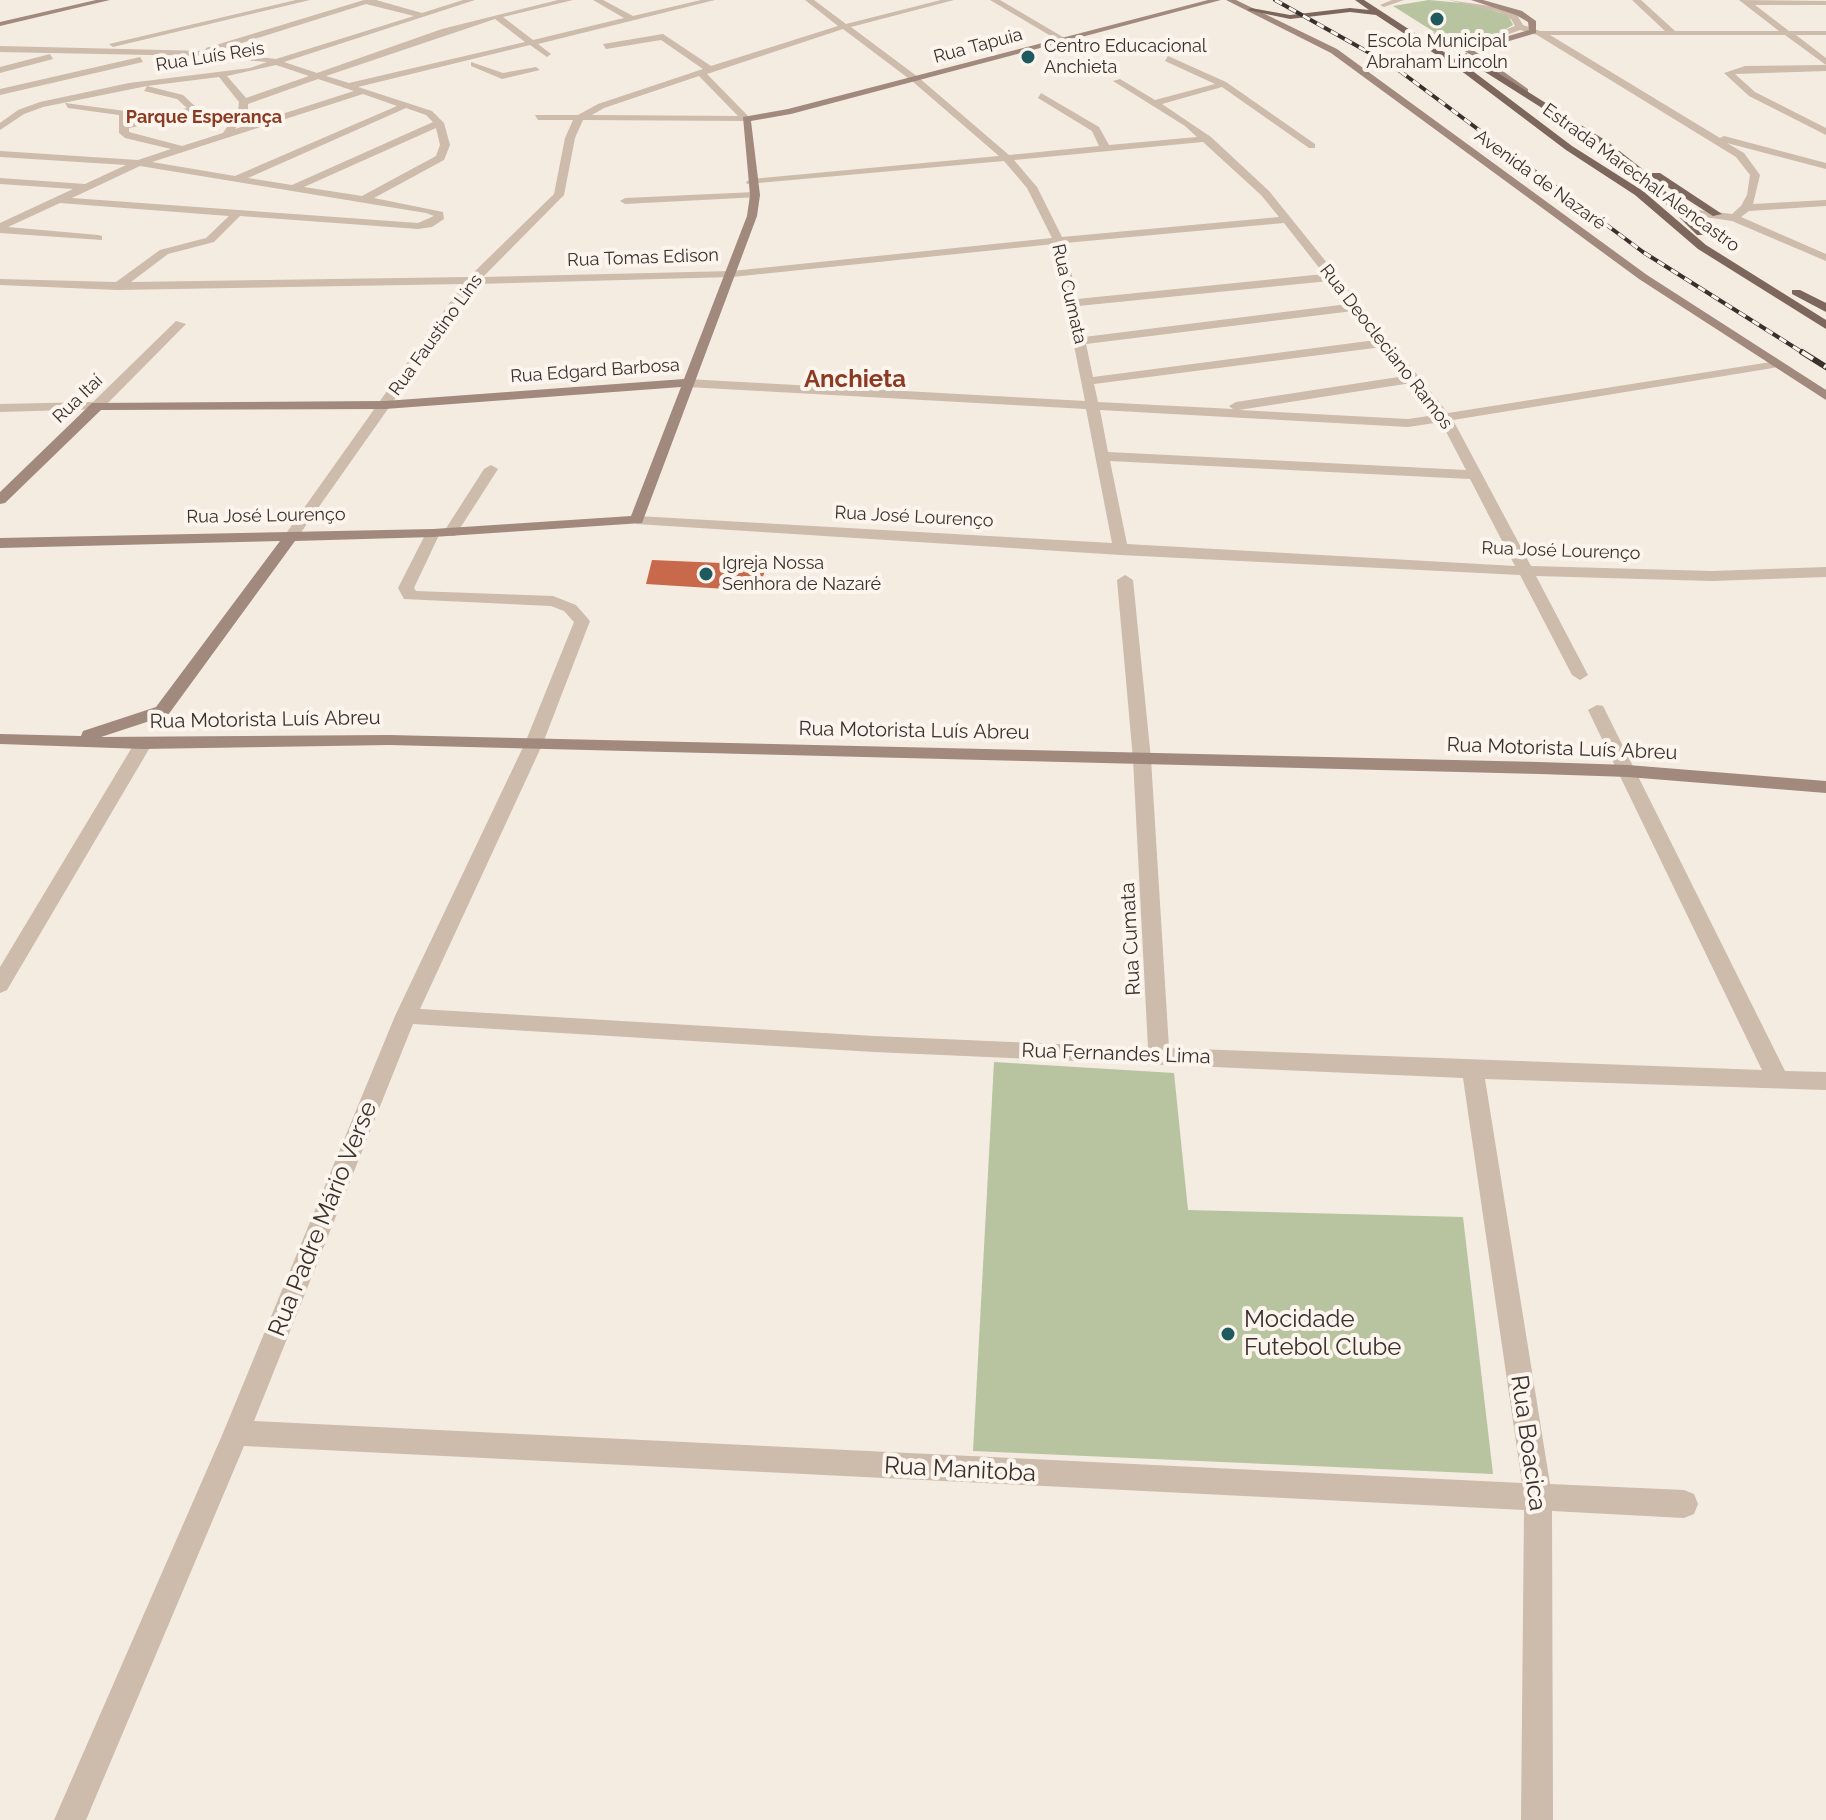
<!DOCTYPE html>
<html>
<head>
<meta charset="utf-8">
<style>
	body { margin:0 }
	canvas { display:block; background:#f4ebe1 }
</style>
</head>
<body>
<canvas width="1826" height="1820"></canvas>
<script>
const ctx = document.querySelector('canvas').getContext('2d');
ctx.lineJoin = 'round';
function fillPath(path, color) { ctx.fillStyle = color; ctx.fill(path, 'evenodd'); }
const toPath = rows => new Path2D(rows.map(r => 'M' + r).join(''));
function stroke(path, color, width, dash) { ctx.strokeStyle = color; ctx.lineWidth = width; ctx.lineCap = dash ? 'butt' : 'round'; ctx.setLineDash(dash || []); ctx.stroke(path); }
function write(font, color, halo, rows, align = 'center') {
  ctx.font = font + ' Raleway,sans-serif'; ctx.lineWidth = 8; ctx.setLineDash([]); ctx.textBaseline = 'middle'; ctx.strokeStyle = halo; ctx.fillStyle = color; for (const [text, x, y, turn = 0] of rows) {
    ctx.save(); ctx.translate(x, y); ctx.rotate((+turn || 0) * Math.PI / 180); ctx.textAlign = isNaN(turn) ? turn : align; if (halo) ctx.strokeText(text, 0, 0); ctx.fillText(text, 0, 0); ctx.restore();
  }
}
fillPath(toPath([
	[1429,0,1472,4,1501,13,1509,17,1513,25,1497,34,1486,36,1436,33,1393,6],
	[994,1062,1174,1073,1188,1210,1463,1217,1493,1474,973,1451]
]), '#b8c4a0');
fillPath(toPath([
	[652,560,767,565,758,591,646,584]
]), '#c8694b');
fillPath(toPath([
	[296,0,310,0,113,47,109,44,296,0],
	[364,0,376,0,422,13,463,0,475,0,284,62,317,73,442,29,558,0,573,0,503,17,533,40,624,18,593,0,603,0,633,16,701,0,715,0,538,44,551,54,547,57,530,45,358,87,432,111,444,123,450,145,444,160,374,198,443,212,444,219,432,227,418,229,240,216,214,242,168,254,131,282,469,277,554,194,565,138,573,120,538,120,535,115,578,115,598,104,703,69,661,40,606,49,603,44,663,34,711,66,838,26,805,0,814,0,846,24,941,0,954,0,851,27,918,77,1009,155,1099,146,1092,131,1038,98,1041,93,1099,127,1109,145,1197,137,1185,126,1113,81,1120,79,1155,100,1215,84,1165,61,1168,56,1226,82,1315,144,1315,148,1309,148,1222,87,1162,104,1211,137,1269,191,1448,413,1777,361,1777,367,1773,368,1453,420,1531,566,1712,571,1826,567,1826,577,1712,581,1536,576,1588,675,1580,680,1572,675,1520,575,1121,555,637,524,630,520,637,516,1112,543,1086,409,687,387,681,383,687,379,1085,401,1054,244,732,277,476,284,297,538,287,538,287,532,463,284,117,290,0,285,0,279,116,282,160,250,206,238,229,216,60,203,8,227,98,235,102,236,102,240,0,233,0,223,73,189,0,184,0,178,85,184,126,165,0,157,0,151,138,160,171,149,125,138,119,133,119,115,68,108,65,103,125,111,130,116,129,122,187,108,177,99,144,91,147,86,43,107,24,114,0,130,0,123,18,110,40,102,129,83,250,68,267,62,200,56,0,52,0,46,205,51,206,48,364,0],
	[366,4,414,16,276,59,213,52,366,4],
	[495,19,525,42,349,83,326,76,495,19],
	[843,29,912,81,999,156,751,179,746,182,747,184,1004,161,1027,188,1052,238,732,271,483,277,564,195,575,138,583,120,749,121,749,117,707,74,843,29],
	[276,65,309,76,246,98,227,76,276,65],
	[699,76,738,116,592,115,604,108,699,76],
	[219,77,239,102,238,111,223,133,182,146,129,132,129,128,184,117,198,109,183,95,147,86,219,77],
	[318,79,354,91,235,129,248,111,248,104,318,79],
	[363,94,397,106,235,176,152,162,363,94],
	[406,108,426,115,433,122,292,185,248,178,406,108],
	[436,128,440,145,436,156,362,196,304,187,436,128],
	[1203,142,1261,195,1279,217,1062,237,1037,187,1014,160,1203,142],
	[140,166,426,213,434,216,418,223,72,198,140,166],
	[1284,223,1324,274,1077,299,1065,243,1284,223],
	[1329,281,1348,304,1084,337,1078,306,1329,281],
	[1353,311,1376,340,1093,377,1086,344,1353,311],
	[1382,347,1405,376,1236,402,1229,406,1233,409,1098,402,1094,384,1382,347],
	[1411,383,1435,415,1408,419,1239,410,1411,383],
	[1100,410,1408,427,1441,422,1466,470,1108,452,1100,410],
	[1110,461,1470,479,1515,566,1127,544,1110,461],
	[990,0,1000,0,1068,40,1061,42,990,0],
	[1392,0,1404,0,1384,7,1380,5,1392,0],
	[1448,0,1504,8,1517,15,1523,25,1540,31,1665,31,1632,0,1641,0,1675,31,1779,31,1739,0,1826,1,1826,5,1755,5,1789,31,1826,31,1826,35,1796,35,1826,58,1826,65,1785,35,1550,35,1720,138,1724,136,1826,163,1826,169,1727,143,1744,153,1760,175,1753,204,1826,200,1826,206,1749,211,1741,217,1826,254,1826,261,1732,221,1677,213,1676,211,1681,208,1732,214,1741,206,1747,195,1750,175,1736,157,1537,35,1520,30,1493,40,1463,41,1427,36,1430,32,1492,35,1515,26,1511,19,1499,12,1448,0],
	[50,54,53,59,0,73,0,67,50,54],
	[140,57,143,62,0,95,0,89,140,57],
	[471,62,503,73,536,67,540,70,502,79,471,66,471,62],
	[1826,65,1826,71,1735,74,1755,92,1826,128,1826,135,1749,96,1724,73,1745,66,1826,65],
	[755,192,760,195,759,197,625,204,620,201,625,198,755,192],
	[176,321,186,324,102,409,0,412,0,404,93,402,176,321],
	[491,465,498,469,457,533,455,536,445,536,443,533,484,469,491,465],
	[433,529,440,533,414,588,416,591,553,596,576,605,590,621,543,743,420,1009,874,1036,1148,1048,1133,759,1117,580,1125,575,1133,580,1151,759,1169,1048,1762,1070,1588,710,1597,705,1603,706,1785,1071,1826,1072,1826,1090,1485,1079,1550,1484,1684,1490,1694,1494,1698,1504,1694,1514,1684,1518,1552,1511,1553,1820,1521,1820,1524,1510,244,1446,86,1820,54,1820,223,1433,395,1016,525,743,574,622,564,611,551,606,404,599,398,588,426,533,433,529],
	[413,1024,874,1052,1463,1078,1522,1483,254,1421,413,1024],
	[143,739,152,744,7,990,0,993,0,967,134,744,143,739]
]), '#cdbbac');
fillPath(toPath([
	[96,0,110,0,0,26,0,22,96,0],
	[1208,0,1221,0,791,114,751,121,760,195,757,216,642,523,433,537,295,541,168,715,101,737,389,735,1539,762,1628,765,1826,781,1826,793,1628,777,1539,774,389,745,143,749,0,744,0,734,81,736,83,731,156,707,280,541,0,548,0,538,433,529,631,516,681,387,385,409,101,410,5,503,0,504,0,492,92,403,385,401,684,379,747,216,750,195,743,117,788,109,1208,0],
	[1226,0,1236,0,1337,49,1647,275,1826,390,1826,400,1639,279,1331,53,1226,0],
	[1471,0,1483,0,1522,11,1536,21,1536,33,1506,42,1466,45,1528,89,1528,93,1522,93,1454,43,1505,37,1529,30,1528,22,1516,15,1471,0]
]), '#a18a7d');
fillPath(toPath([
	[1355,0,1364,0,1470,69,1572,146,1643,191,1706,245,1826,320,1826,329,1698,249,1635,195,1566,150,1464,73,1376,15,1350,12,1290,19,1247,10,1251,8,1290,15,1350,8,1369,10,1355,0],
	[1466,53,1608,142,1645,171,1705,231,1705,235,1697,235,1637,175,1602,146,1463,58,1466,53],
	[1652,173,1660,173,1722,214,1713,216,1652,177,1652,173],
	[1792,290,1800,290,1826,303,1826,312,1792,294,1792,290]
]), '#7d675c');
const railFar1 = toPath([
	[1275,0,1393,66,1643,252,1805,354]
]);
const rail = toPath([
	[1802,352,1826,367]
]);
stroke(railFar1, '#3b302b', 4);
stroke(rail, '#3b302b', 6);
stroke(railFar1, '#fbf5ee', 3, [8]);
stroke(rail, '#fbf5ee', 4, [13]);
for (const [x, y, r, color] of [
	[1437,19,8,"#1f5a5e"],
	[1028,57,8,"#1f5a5e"],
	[706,574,8,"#1f5a5e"],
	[1228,1334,8,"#1f5a5e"]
]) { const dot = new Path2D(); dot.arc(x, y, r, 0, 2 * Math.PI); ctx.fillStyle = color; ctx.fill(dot); stroke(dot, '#fbf5ee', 3); }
write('18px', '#3b302b', '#fbf5ee', [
	["Escola Municipal",1437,42,"center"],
	["Abraham Lincoln",1437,63,"center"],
	["Centro Educacional",1044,47],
	["Anchieta",1044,68],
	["Igreja Nossa",722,564],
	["Senhora de Nazaré",722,585]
], 'left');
write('18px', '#3b302b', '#fbf5ee', [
	["Rua Tapuia",978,46,-15],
	["Rua Luís Reis",210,57,-9],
	["Estrada Marechal Alencastro",1641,178,36],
	["Avenida de Nazaré",1540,180,36],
	["Rua Tomas Edison",643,258,-2],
	["Rua Cumata",1069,294,77],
	["Rua Faustino Lins",436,335,-54],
	["Rua Deocleciano Ramos",1386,347,52],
	["Rua Edgard Barbosa",595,371,-4],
	["Rua Itaí",78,399,-44],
	["Rua José Lourenço",266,516,-1],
	["Rua José Lourenço",914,517,3],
	["Rua José Lourenço",1561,551,2]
]);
write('bold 18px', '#8c3b22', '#fbf5ee', [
	["Parque Esperança",204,118]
]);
write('20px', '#3b302b', '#fbf5ee', [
	["Rua Motorista Luís Abreu",265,720,-1],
	["Rua Motorista Luís Abreu",914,731,1],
	["Rua Motorista Luís Abreu",1562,749,2],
	["Rua Cumata",1131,939,-93],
	["Rua Fernandes Lima",1116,1054,2]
]);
write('bold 24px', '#8c3b22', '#fbf5ee', [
	["Anchieta",855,380]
]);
write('24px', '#3b302b', '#fbf5ee', [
	["Rua Padre Mário Verse",323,1219,-68],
	["Rua Boacica",1528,1443,82],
	["Rua Manitoba",960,1470,3]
]);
write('24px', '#3b302b', '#fbf5ee', [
	["Mocidade",1244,1320],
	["Futebol Clube",1244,1348]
], 'left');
</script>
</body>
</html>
